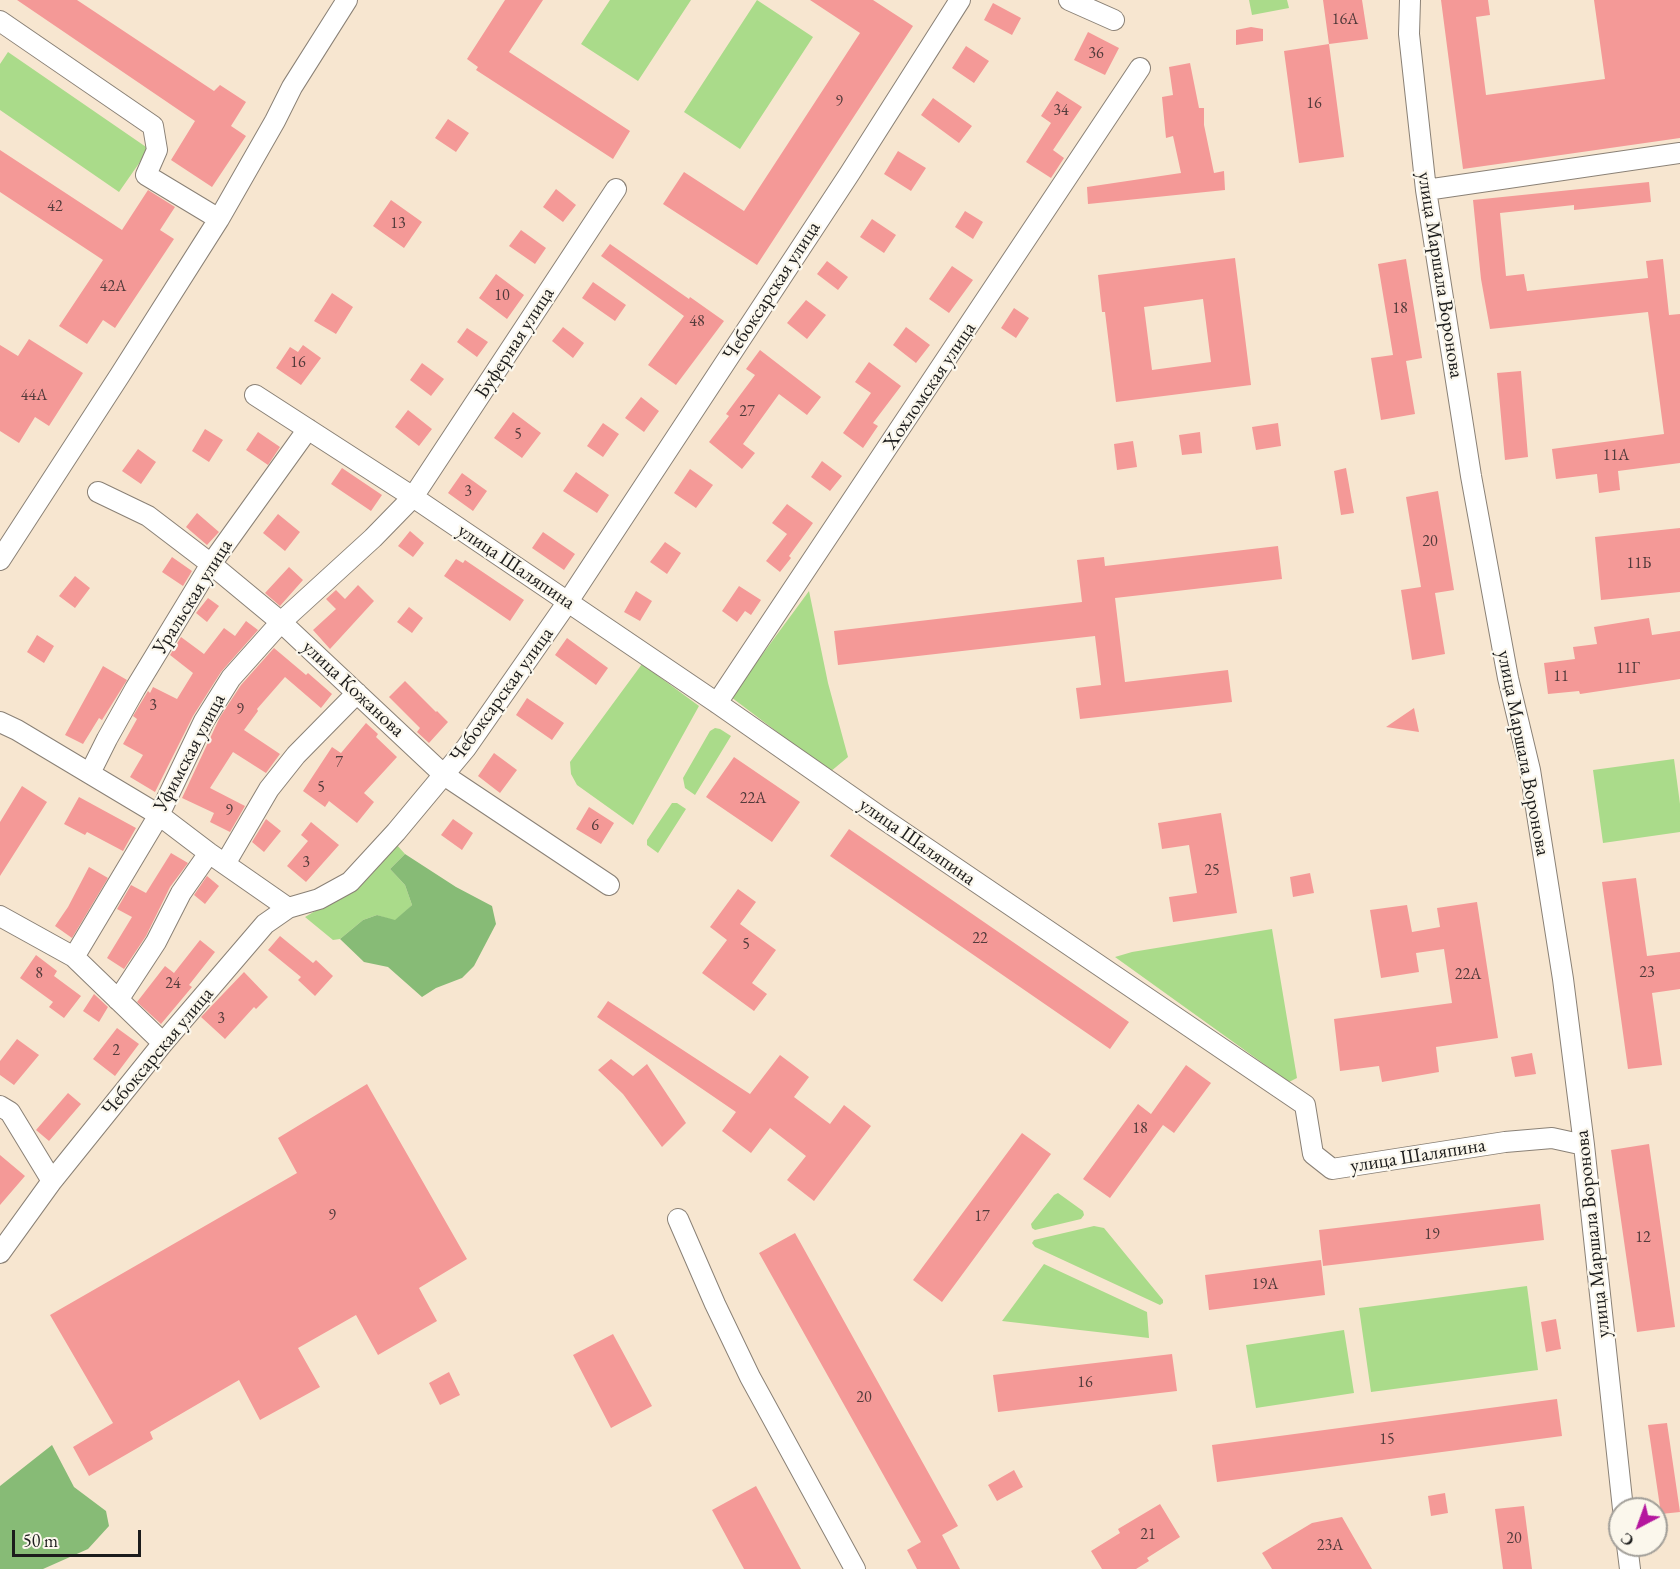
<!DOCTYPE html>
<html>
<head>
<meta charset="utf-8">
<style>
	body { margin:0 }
	#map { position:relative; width:1680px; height:1569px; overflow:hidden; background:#f7e6d0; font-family:"EB Garamond",serif }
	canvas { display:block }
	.north { position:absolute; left:1608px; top:1497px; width:60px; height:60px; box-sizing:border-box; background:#fbf7ec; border:2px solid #a29f99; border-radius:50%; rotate:221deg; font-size:16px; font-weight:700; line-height:24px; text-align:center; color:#1c1c1c }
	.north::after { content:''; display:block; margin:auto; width:21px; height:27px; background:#b5179e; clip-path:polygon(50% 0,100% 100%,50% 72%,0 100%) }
	.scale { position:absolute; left:12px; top:1530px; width:129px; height:27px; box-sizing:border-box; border:3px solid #1c1c1c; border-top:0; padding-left:8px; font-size:18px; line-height:21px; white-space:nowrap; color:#1c1c1c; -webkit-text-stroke:4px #fbf7ec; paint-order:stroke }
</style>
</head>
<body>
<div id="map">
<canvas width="1680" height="1569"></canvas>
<div class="north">С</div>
<div class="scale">50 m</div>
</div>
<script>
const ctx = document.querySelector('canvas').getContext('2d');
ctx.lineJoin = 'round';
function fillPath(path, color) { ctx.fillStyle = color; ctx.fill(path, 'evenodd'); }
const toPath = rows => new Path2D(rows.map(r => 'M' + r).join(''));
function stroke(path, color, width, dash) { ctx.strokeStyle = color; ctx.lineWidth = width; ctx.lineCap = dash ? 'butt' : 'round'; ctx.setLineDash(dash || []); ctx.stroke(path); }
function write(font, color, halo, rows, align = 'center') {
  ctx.font = font + ' "EB Garamond",serif'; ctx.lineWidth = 4.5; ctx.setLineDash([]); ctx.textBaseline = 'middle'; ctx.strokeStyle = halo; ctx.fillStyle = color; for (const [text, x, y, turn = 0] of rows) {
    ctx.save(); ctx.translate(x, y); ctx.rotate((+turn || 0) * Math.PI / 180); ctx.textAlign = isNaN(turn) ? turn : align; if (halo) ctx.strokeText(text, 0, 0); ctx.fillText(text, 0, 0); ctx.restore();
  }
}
fillPath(toPath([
	[610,0,691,0,638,81,581,44],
	[757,0,813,37,740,149,684,112],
	[1249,0,1287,0,1289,8,1252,15],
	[8,52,149,149,119,192,0,110,0,64],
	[809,591,828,683,848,757,830,772,731,697],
	[642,664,699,706,633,825,577,785,571,774,570,762],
	[715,728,720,729,731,736,695,795,685,788,683,778,710,731],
	[1674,759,1680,804,1680,832,1603,843,1593,770],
	[672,803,677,803,686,809,658,853,647,845,647,840],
	[396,844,405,854,390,869,405,885,412,905,395,921,377,915,363,920,340,939,333,940,305,917,361,884],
	[1272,929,1297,1078,1289,1082,1115,957,1132,952],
	[1058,1193,1083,1211,1084,1215,1081,1219,1035,1230,1032,1228,1031,1224,1054,1195],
	[1094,1226,1104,1228,1163,1300,1163,1303,1160,1305,1035,1247,1032,1243,1034,1240],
	[1044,1264,1147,1312,1149,1338,1002,1321],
	[1527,1286,1538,1370,1371,1392,1359,1308],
	[1344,1330,1354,1393,1256,1408,1246,1345]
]), '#aadb8a');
fillPath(toPath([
	[405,854,456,887,492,906,496,924,474,966,462,978,436,988,422,997,388,967,364,962,340,939,363,920,377,915,395,920,412,905,405,885,390,869],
	[52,1445,74,1487,106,1511,109,1526,88,1549,43,1569,0,1569,0,1486]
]), '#87bb76');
fillPath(toPath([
	[17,0,77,0,214,91,220,85,246,102,231,126,246,136,212,187,171,160,195,121],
	[505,0,543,0,509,52,630,131,613,159,476,70,478,67,467,59],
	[810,0,873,0,913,26,757,265,663,204,684,172,744,211,860,33],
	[1323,0,1362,0,1368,39,1329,44],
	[1441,0,1488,0,1490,15,1476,17,1486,95,1605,79,1594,0,1680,0,1680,138,1463,169],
	[993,3,1021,18,1012,35,984,20],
	[1251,27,1263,29,1263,41,1236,45,1236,30],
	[1088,32,1119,48,1105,75,1074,60],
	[1329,44,1344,157,1299,163,1284,51],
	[966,46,989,61,974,83,952,68],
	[1190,63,1199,108,1204,108,1204,125,1214,173,1224,171,1225,190,1088,204,1087,187,1181,173,1173,136,1166,138,1162,97,1173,95,1169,67],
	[1057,91,1082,107,1053,150,1064,158,1051,178,1026,162,1051,123,1041,116],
	[933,98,972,126,959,143,921,115],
	[448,119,469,133,456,152,435,138],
	[0,150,122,230,148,190,175,207,160,230,174,239,115,328,103,320,87,344,59,326,103,260,0,192],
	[898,151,926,168,911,191,884,174],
	[1649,182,1651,202,1574,210,1574,205,1500,213,1506,276,1524,274,1527,291,1648,278,1646,261,1663,259,1669,315,1680,314,1680,463,1618,471,1620,490,1599,493,1597,474,1556,479,1552,449,1664,434,1648,312,1490,329,1481,279,1473,200],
	[556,189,576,205,563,222,543,207],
	[391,200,422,222,404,248,373,226],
	[965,211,983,222,973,239,955,227],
	[872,219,896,235,884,253,860,237],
	[521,230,546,248,535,264,509,246],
	[610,244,689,299,690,297,724,321,676,385,648,365,684,316,601,256],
	[1235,258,1251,385,1116,402,1105,312,1102,312,1098,275],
	[1203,299,1211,362,1152,370,1144,307],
	[1406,259,1422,358,1406,361,1415,414,1381,420,1371,358,1393,355,1378,264],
	[827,261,848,277,838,290,817,274],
	[952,266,973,280,949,313,929,299],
	[496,274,524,295,507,319,479,298],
	[593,282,626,305,615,321,582,298],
	[332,293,353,307,336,334,314,321],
	[806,300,826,315,807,339,787,323],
	[1014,308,1029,318,1016,338,1001,328],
	[563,327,584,343,573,358,552,341],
	[906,327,930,345,916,363,893,345],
	[467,328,488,342,477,357,457,342],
	[29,339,83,373,49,426,35,417,19,443,0,431,0,345,18,356],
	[303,345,321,358,301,385,276,368,290,347,298,352],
	[760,350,821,397,807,415,779,394,743,444,755,453,742,469,709,442,729,416,726,414,755,375,746,369],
	[869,362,901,386,873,423,878,426,863,448,843,433,871,393,855,382],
	[422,363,444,379,431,396,410,380],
	[1521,371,1528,457,1505,460,1497,373],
	[641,397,659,411,644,432,625,418],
	[408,410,432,429,419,446,395,427],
	[513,412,541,433,522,458,494,438],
	[603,423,619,434,603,457,587,446],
	[1278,423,1281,446,1256,450,1252,427],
	[205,429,223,440,209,462,192,451],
	[258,432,280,447,268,465,246,450],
	[1200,432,1202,453,1182,455,1179,435],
	[1133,441,1137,467,1117,470,1114,444],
	[138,449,156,462,141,484,122,471],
	[822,461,842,476,830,491,811,477],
	[342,468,382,495,371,511,331,484],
	[1346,468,1354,513,1341,515,1334,471],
	[690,469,713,485,696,508,674,493],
	[576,472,609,495,597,513,563,491],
	[462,473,487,491,473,511,448,493],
	[1438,491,1454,590,1435,593,1445,654,1412,660,1401,590,1421,587,1406,497],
	[787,504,813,523,789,556,791,558,780,572,766,561,787,534,772,523],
	[197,513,219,532,207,545,186,527],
	[278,514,300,532,285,551,263,533],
	[1680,528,1680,592,1601,600,1595,537],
	[410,531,424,543,413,557,398,546],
	[543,532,575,554,564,570,532,548],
	[665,542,681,553,667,574,650,562],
	[1278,546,1282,579,1115,598,1125,682,1228,670,1232,702,1080,719,1076,688,1101,685,1095,636,838,665,834,631,1082,602,1077,560,1104,557,1105,566],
	[172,557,192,571,183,586,162,572],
	[456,559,463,563,465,560,524,600,510,621,444,576],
	[289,567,303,580,280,606,265,593],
	[75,576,90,588,75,608,59,596],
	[358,585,374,601,330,649,313,630,336,609,326,599,336,590,345,599],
	[739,586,761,600,751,615,745,611,737,622,722,611],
	[636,591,652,601,640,621,624,612],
	[208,598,219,606,207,622,196,613],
	[409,607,423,618,412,633,397,622],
	[1649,618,1652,635,1680,631,1680,679,1580,694,1579,691,1548,694,1544,663,1575,659,1573,647,1597,644,1594,627],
	[246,621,258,630,221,672,193,716,155,792,130,777,143,755,123,744,137,719,133,716,148,691,150,693,153,687,177,699,193,673,170,655,181,637,204,654,224,628,235,636],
	[37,635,54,646,44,663,27,652],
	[567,638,608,668,596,685,555,655],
	[274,648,306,675,308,673,332,694,321,708,285,677,257,709,258,711,244,730,280,754,266,773,233,752,210,788,245,806,230,832,210,822,214,813,182,798,220,717,241,685],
	[103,666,127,680,102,720,99,718,83,744,65,735],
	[405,681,436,712,437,711,448,722,429,743,417,732,420,728,389,697],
	[527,698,564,723,552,740,516,715],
	[1414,708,1419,732,1386,727],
	[366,723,378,734,376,737,397,757,364,793,374,802,357,823,329,801,325,807,303,791,332,747,341,753],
	[494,753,517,770,500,793,478,776],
	[734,757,800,802,772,842,706,797],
	[22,786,47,802,0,876,0,822],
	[79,797,136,828,123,851,87,832,85,835,64,824],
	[589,807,614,823,601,844,576,829],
	[1221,813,1237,913,1173,922,1169,897,1197,893,1189,845,1162,849,1158,823],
	[266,819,281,831,264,852,252,842],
	[453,819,473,833,462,850,441,835],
	[311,822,339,845,306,882,287,866,308,841,301,835],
	[849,829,1129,1022,1110,1049,830,856],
	[171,853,188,863,170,887,146,936,124,969,107,958,132,917,117,909,131,885,146,893],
	[89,867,108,878,72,938,55,926,68,907],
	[1310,873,1314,893,1293,897,1290,877],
	[207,876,219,886,205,904,194,895],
	[1636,878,1647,956,1680,952,1680,989,1652,993,1662,1065,1628,1069,1602,882],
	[738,889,756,902,740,924,776,950,752,983,767,994,754,1011,702,973,727,940,710,927],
	[1477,902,1498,1038,1436,1047,1439,1072,1382,1082,1379,1066,1340,1071,1334,1019,1452,1003,1444,949,1416,953,1419,972,1381,978,1370,910,1407,905,1412,932,1440,927,1437,908],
	[280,936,313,963,316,960,333,976,315,996,298,980,301,977,268,950],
	[200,940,215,952,189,985,192,987,161,1024,137,1002,165,966,174,973],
	[36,955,57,971,54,976,81,996,64,1018,49,1007,53,1002,20,978],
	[244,972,268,997,256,1009,254,1007,225,1039,201,1017],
	[94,994,108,1007,99,1022,83,1011],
	[608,1001,750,1094,780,1055,809,1077,794,1097,830,1124,844,1105,871,1126,814,1201,787,1180,806,1156,770,1128,751,1153,722,1131,736,1112,597,1017],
	[117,1028,139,1044,115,1076,93,1059],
	[17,1039,39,1055,14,1085,0,1075,0,1061],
	[1532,1053,1536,1074,1515,1077,1511,1057],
	[611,1059,633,1076,647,1064,686,1123,662,1147,623,1094,598,1070],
	[1186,1065,1211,1083,1174,1133,1163,1125,1110,1198,1083,1179,1138,1104,1151,1114],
	[367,1084,467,1259,419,1288,437,1321,378,1355,356,1315,298,1348,320,1387,260,1420,239,1380,150,1432,153,1439,89,1476,73,1447,113,1423,50,1315,297,1173,278,1138],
	[68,1093,81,1104,49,1141,36,1130],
	[1022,1133,1051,1154,942,1302,913,1280],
	[1649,1144,1675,1327,1637,1332,1611,1150],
	[0,1155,25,1176,0,1205],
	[1540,1204,1544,1240,1323,1266,1319,1230],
	[795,1233,958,1526,942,1535,960,1569,917,1569,907,1550,921,1542,759,1253],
	[1321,1260,1325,1295,1209,1310,1205,1275],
	[1556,1319,1561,1349,1546,1352,1541,1322],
	[613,1334,652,1406,611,1428,573,1355],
	[1172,1354,1177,1391,998,1412,993,1375],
	[449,1372,460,1395,440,1405,429,1383],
	[1557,1399,1562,1436,1217,1482,1212,1445],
	[1667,1423,1680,1512,1661,1514,1648,1425],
	[1014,1470,1023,1487,997,1501,988,1485],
	[756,1486,801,1569,744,1569,712,1510],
	[1445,1493,1448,1513,1431,1516,1428,1496],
	[1160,1504,1180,1537,1147,1558,1149,1561,1136,1569,1102,1569,1091,1551,1120,1533,1118,1529],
	[1524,1506,1532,1569,1503,1569,1495,1509],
	[1342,1517,1372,1569,1272,1569,1262,1553,1312,1523]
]), '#f49997');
const street = toPath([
	[1069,0,1114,20],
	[1410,0,1409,34,1426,190,1471,476,1508,678,1530,770,1563,979,1584,1145,1623,1509],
	[0,21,153,126,157,150,146,175,219,219],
	[1426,190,1680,153],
	[255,395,413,497,717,703,879,816,1305,1105,1313,1154,1332,1169,1505,1142,1552,1138,1584,1145],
	[98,492,148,516,211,564,281,622,444,775,609,885],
	[0,560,120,375,219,219,275,121,292,87,347,0],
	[717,703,1140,68],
	[0,722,17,730,159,815,209,853,288,908],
	[90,773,107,739,135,689,211,564,308,429],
	[225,864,269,789,296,755,357,693],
	[0,916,74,957,163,1043],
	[74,957,159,815,204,721,231,678,281,622,373,538,413,497,616,189],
	[118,1000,156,942,181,893,209,853],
	[0,1106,10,1112,52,1181],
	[678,1219,715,1304,750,1377,855,1569],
	[0,1253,52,1181,163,1043,265,924,288,908,319,899,350,882,396,832,466,748,567,603,850,173,960,0],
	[1627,1545,1630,1569]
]);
stroke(street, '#8a8176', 22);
stroke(street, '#fff', 20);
write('16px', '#523b3b', null, [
	["16А",1345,20],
	["36",1096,54],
	["9",839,102],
	["16",1314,104],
	["34",1061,111],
	["42",55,207],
	["13",398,224],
	["42А",113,287],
	["10",502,296],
	["18",1400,309],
	["48",697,322],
	["16",298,363],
	["44А",34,396],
	["27",747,412],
	["5",518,435],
	["11А",1616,456],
	["3",468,492],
	["20",1430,542],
	["11Б",1639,564],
	["11Г",1628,669],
	["11",1561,677],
	["3",153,706],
	["9",240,710],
	["7",339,763],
	["5",321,788],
	["22А",753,799],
	["9",229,811],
	["6",595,826],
	["3",306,863],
	["25",1212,871],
	["22",980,939],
	["5",746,945],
	["23",1647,973],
	["8",39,974],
	["22А",1468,975],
	["24",173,984],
	["3",221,1019],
	["2",116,1051],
	["18",1140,1129],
	["9",332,1216],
	["17",982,1217],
	["19",1432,1235],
	["12",1643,1238],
	["19А",1265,1285],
	["16",1085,1383],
	["20",864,1398],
	["15",1387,1440],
	["21",1148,1535],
	["20",1514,1539],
	["23А",1330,1546]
]);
write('20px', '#1c1c1c', '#fbf7ec', [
	["улица Маршала Воронова",1440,275,81],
	["Чебоксарская улица",772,291,-57],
	["Буферная улица",515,343,-57],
	["Хохломская улица",930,386,-56],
	["улица Шаляпина",516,567,34],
	["Уральская улица",193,597,-58],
	["улица Кожанова",353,689,43],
	["Чебоксарская улица",502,695,-54],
	["Уфимская улица",190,753,-62],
	["улица Маршала Воронова",1523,753,79],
	["улица Шаляпина",917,842,35],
	["Чебоксарская улица",158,1052,-50],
	["улица Шаляпина",1418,1156,-9],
	["улица Маршала Воронова",1593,1234,-96]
]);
</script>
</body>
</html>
